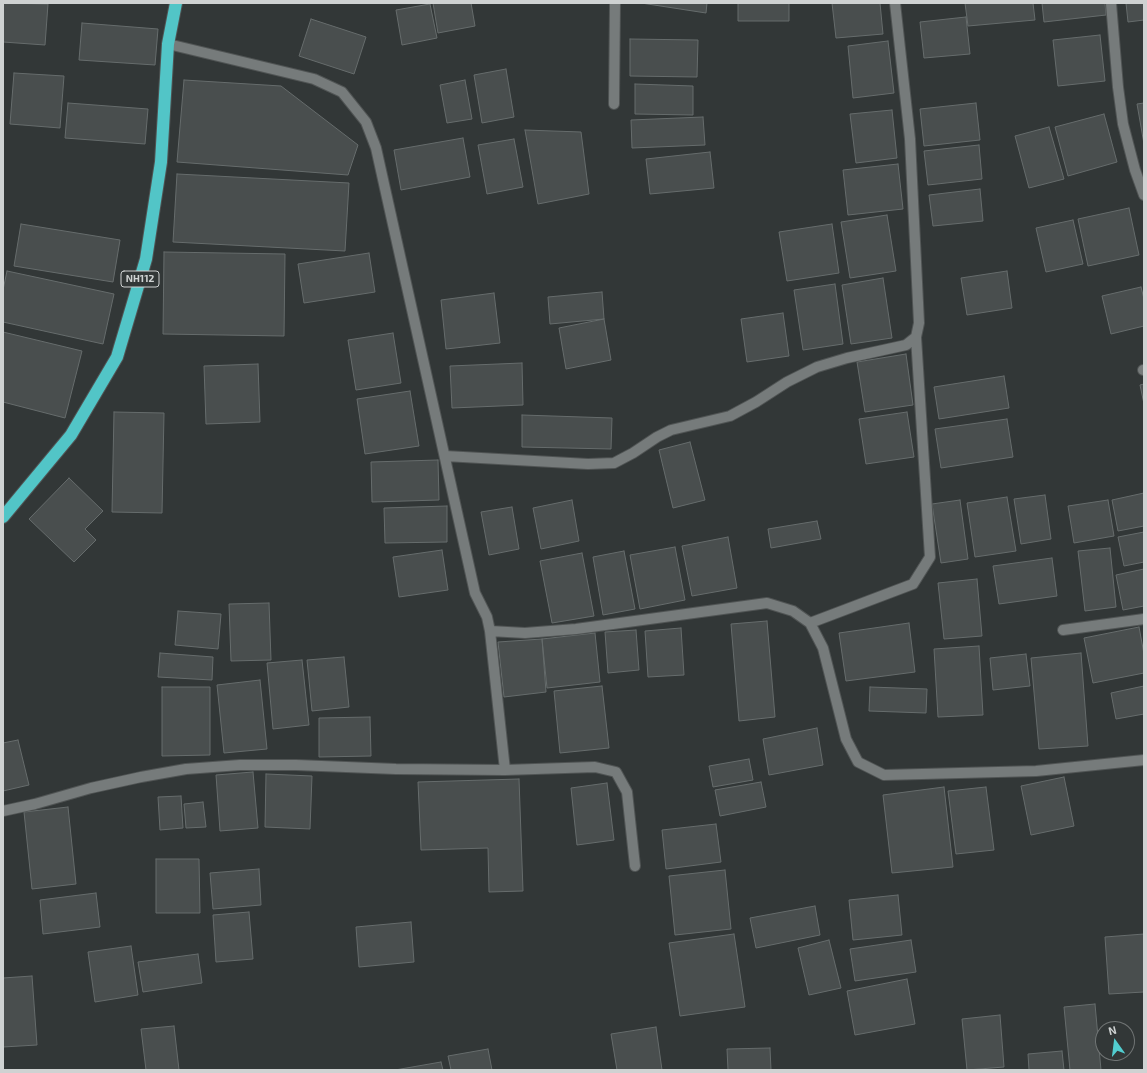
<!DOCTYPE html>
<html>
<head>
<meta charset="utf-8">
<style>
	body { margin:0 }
	#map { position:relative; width:1147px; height:1073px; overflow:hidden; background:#323737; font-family:"Exo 2",sans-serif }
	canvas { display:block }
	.frame { position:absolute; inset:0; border:4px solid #cfd2d2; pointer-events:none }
	.north { position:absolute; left:1095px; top:1021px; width:40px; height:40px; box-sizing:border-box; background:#323737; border:1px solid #717575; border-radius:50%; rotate:346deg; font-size:11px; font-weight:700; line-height:16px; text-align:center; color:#cfd2d2 }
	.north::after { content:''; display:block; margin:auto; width:14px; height:18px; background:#52cdcf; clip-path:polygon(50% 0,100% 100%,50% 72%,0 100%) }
</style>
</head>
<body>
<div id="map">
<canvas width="1147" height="1073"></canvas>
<div class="frame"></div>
<div class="north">N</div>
</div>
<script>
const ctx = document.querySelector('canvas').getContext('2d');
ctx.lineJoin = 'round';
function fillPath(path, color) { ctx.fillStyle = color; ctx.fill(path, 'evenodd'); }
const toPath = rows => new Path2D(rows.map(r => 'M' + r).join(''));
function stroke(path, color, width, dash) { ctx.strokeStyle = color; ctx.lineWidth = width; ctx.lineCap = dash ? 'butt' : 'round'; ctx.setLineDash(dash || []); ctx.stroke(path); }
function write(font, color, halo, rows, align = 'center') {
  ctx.font = font + ' "Exo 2",sans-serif'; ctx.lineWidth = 4; ctx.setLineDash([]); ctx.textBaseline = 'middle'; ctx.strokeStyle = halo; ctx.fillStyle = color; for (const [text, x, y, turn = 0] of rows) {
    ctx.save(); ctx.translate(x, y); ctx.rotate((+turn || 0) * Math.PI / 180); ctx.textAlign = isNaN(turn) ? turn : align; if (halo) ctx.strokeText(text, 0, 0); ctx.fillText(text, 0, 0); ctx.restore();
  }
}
const building = toPath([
	[3,3,48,4,45,45,3,42,3,3],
	[433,3,471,3,475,26,438,33,433,3],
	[641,3,707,3,706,13,641,3],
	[738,3,789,3,789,21,738,21,738,3],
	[832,3,880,3,883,34,836,38,832,3],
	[965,3,1033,3,1035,20,968,26,965,3],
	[1042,3,1105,3,1106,15,1044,22,1042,3],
	[1126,3,1144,3,1144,20,1128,22,1126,3],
	[430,4,437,38,402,45,396,10,430,4],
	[966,17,970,54,924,58,920,22,966,17],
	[311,19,366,37,354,74,299,56,311,19],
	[82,23,158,29,155,65,79,60,82,23],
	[1100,35,1105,81,1058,86,1053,40,1100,35],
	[630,39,698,40,697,77,630,76,630,39],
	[888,41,894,93,853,98,848,46,888,41],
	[506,69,514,117,482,123,474,75,506,69],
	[14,73,64,76,60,128,10,124,14,73],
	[184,80,281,86,358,145,348,175,177,162,184,80],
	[465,80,472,119,447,123,440,85,465,80],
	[635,84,693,86,693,115,635,114,635,84],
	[68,103,148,109,145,144,65,138,68,103],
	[976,103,980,140,924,146,920,109,976,103],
	[1144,103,1144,144,1137,104,1144,103],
	[892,110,897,158,856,163,850,114,892,110],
	[1104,114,1117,162,1068,176,1055,127,1104,114],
	[703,117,705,145,632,148,631,120,703,117],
	[1049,127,1064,179,1029,188,1015,136,1049,127],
	[525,130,581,132,589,194,538,204,525,130],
	[463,138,470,177,401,190,394,150,463,138],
	[514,139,523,187,487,194,478,145,514,139],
	[979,145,982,179,928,185,924,151,979,145],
	[710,152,714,188,650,194,646,159,710,152],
	[898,164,903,209,848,215,843,170,898,164],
	[177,174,349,183,345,251,173,242,177,174],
	[980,189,983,221,933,226,929,195,980,189],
	[1129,208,1139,255,1088,266,1078,219,1129,208],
	[887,215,896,271,850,278,841,222,887,215],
	[1073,220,1083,264,1046,272,1036,228,1073,220],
	[21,224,120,240,113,282,14,266,21,224],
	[832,224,839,273,787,281,779,232,832,224],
	[164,252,285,254,284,336,163,334,164,252],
	[369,253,375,292,304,303,298,264,369,253],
	[7,271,114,294,103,344,3,322,3,290,7,271],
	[1007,271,1012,308,967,315,961,278,1007,271],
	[883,278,892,338,851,344,842,285,883,278],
	[835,284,843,344,803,350,794,290,835,284],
	[1141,287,1144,299,1144,326,1111,334,1102,296,1141,287],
	[602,292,604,319,550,324,548,297,602,292],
	[494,293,500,343,446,349,441,300,494,293],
	[783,313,789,356,747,362,741,319,783,313],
	[604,319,611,360,566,369,559,328,604,319],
	[3,332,82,351,65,418,3,402,3,332],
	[393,333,401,383,356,390,348,340,393,333],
	[906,354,913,405,865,412,857,362,906,354],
	[522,363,523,405,452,408,450,366,522,363],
	[258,364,260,422,206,424,204,366,258,364],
	[1004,376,1009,408,939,419,934,387,1004,376],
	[1144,384,1144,404,1140,385,1144,384],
	[410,391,419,446,365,454,357,399,410,391],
	[114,412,164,413,162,513,112,512,114,412],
	[907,412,914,457,866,464,859,419,907,412],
	[522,415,612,418,611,449,522,447,522,415],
	[1007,419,1013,457,941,468,935,429,1007,419],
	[690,442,705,500,673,508,659,450,690,442],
	[438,460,439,500,372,502,371,462,438,460],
	[69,478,103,511,85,529,96,540,74,562,29,519,69,478],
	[1144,493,1144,526,1118,531,1112,500,1144,493],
	[1045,495,1051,539,1021,544,1014,499,1045,495],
	[1007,497,1016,551,975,557,967,503,1007,497],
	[572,500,579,541,541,549,533,508,572,500],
	[960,500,968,559,941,563,932,504,960,500],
	[1108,500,1114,536,1074,543,1068,506,1108,500],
	[447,506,447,542,385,543,384,508,447,506],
	[512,507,519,549,489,555,481,512,512,507],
	[817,521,821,539,771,548,768,529,817,521],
	[1144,532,1144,562,1124,566,1118,537,1144,532],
	[728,537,737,588,692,596,682,546,728,537],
	[675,547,685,600,640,609,630,555,675,547],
	[1110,548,1116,607,1085,611,1078,551,1110,548],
	[442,550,448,590,399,597,393,557,442,550],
	[624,551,635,609,603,615,593,557,624,551],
	[582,553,594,616,552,623,540,561,582,553],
	[1052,558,1057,596,999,604,993,566,1052,558],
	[1144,569,1144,606,1123,610,1116,575,1144,569],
	[977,579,982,636,944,639,938,583,977,579],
	[269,603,271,660,231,661,229,604,269,603],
	[178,611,221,614,218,649,175,645,178,611],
	[767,621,775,717,739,721,731,624,767,621],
	[909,623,915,672,846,681,839,633,909,623],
	[1139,627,1144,654,1144,673,1093,683,1084,638,1139,627],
	[681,628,684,675,648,677,645,631,681,628],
	[636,630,639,670,608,673,605,632,636,630],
	[595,633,600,682,547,688,542,639,595,633],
	[542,639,546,692,504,697,498,642,542,639],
	[979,646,983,715,938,717,934,649,979,646],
	[160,653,213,657,212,680,158,677,160,653],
	[1081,653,1088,746,1039,749,1031,658,1081,653],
	[1026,654,1030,686,993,690,990,658,1026,654],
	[344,657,349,707,312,711,307,660,344,657],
	[302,660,309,725,273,729,267,663,302,660],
	[260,680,267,749,224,753,217,685,260,680],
	[602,686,609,748,560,753,554,691,602,686],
	[1144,686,1144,714,1116,719,1111,693,1144,686],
	[162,687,210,687,210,755,162,756,162,687],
	[870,687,927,689,926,713,869,711,870,687],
	[370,717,371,756,319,757,319,718,370,717],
	[817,728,823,765,769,775,763,739,817,728],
	[18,740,29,785,3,791,3,743,18,740],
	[749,759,753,780,713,787,709,766,749,759],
	[253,772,258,828,220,831,216,775,253,772],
	[266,774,312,776,310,829,265,827,266,774],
	[1064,777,1074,826,1031,835,1021,786,1064,777],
	[519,779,523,891,489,892,488,848,421,850,418,782,519,779],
	[761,782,766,807,720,816,715,790,761,782],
	[607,783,614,840,577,845,571,788,607,783],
	[944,787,953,867,892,873,883,795,944,787],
	[986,787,994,850,956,854,948,791,986,787],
	[181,796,183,828,160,830,158,797,181,796],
	[203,802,206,827,186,828,184,804,203,802],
	[68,807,76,884,32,889,24,812,68,807],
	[716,824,721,862,666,869,662,830,716,824],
	[156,859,199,859,200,913,156,913,156,859],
	[259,869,261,905,213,909,210,873,259,869],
	[725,870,731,929,675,935,669,876,725,870],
	[96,893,100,927,43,934,40,900,96,893],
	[898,895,902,935,853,940,849,900,898,895],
	[815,906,820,935,756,948,750,918,815,906],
	[249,912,253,959,216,962,213,915,249,912],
	[411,922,414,962,359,967,356,927,411,922],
	[734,934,745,1007,680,1016,669,943,734,934],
	[1144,934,1144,992,1109,994,1105,937,1144,934],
	[829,940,841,988,809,995,798,948,829,940],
	[911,940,916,972,855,981,850,949,911,940],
	[131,946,138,995,95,1002,88,952,131,946],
	[198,954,202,983,143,992,138,962,198,954],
	[32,976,37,1045,3,1047,3,978,32,976],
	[907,979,915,1024,855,1035,847,991,907,979],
	[1095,1004,1101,1070,1070,1070,1064,1007,1095,1004],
	[1000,1015,1004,1067,967,1070,962,1019,1000,1015],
	[174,1026,179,1070,146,1070,141,1029,174,1026],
	[656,1027,662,1070,617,1070,611,1034,656,1027],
	[770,1048,771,1070,728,1070,727,1049,770,1048],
	[488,1049,492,1070,451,1070,448,1056,488,1049],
	[1062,1051,1064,1070,1029,1070,1028,1054,1062,1051],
	[441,1062,443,1070,395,1070,441,1062]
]);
fillPath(building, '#494e4e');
stroke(building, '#666c6c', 1);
const minor = toPath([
	[1111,3,1118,87,1123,124,1135,170,1144,195],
	[168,44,314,79,342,92,366,122,376,148,475,593,487,617,490,631,525,633,576,629,767,603,793,611,810,623,823,648,846,739,858,762,884,775,1036,771,1144,760],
	[614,104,615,3],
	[1143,370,1144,370],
	[445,456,588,464,614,463,633,453,657,437,671,430,730,416,756,402,787,382,817,367,847,358,906,345,916,337,919,323,910,139,895,3],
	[810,623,913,584,930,557,916,337],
	[1063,630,1144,619],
	[490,631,505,770],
	[3,811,35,804,91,788,141,777,186,769,240,765,296,765,396,769,505,770,595,767,616,772,627,792,635,866]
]);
const highway = toPath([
	[3,517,71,435,117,357,146,259,161,162,168,44,176,3]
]);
stroke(minor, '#505454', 12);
stroke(highway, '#505454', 14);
stroke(minor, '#767b7b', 10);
stroke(highway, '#52c5c7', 12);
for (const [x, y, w] of [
	[140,279,38]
]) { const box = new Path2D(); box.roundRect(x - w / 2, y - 8, w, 16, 3); ctx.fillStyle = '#323737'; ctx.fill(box); stroke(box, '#cfd2d2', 1); }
write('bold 10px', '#cfd2d2', null, [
	["NH112",140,279]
]);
</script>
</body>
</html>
